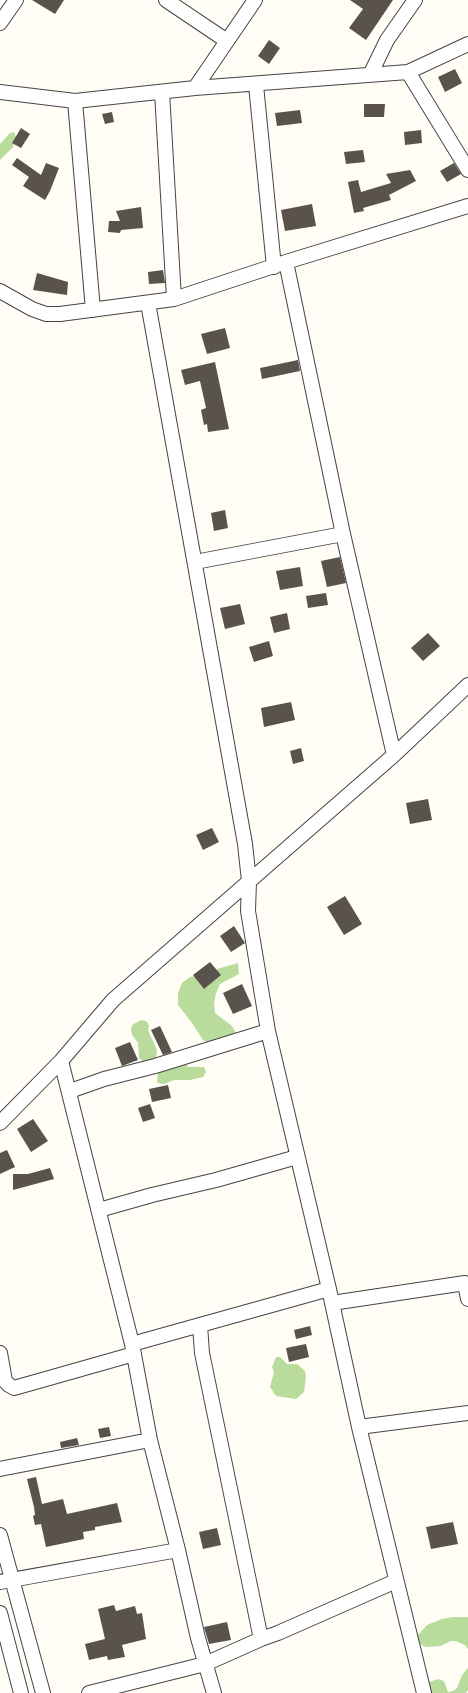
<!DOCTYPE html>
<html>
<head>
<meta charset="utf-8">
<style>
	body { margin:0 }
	canvas { display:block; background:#fffdf5 }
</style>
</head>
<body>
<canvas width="468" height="1693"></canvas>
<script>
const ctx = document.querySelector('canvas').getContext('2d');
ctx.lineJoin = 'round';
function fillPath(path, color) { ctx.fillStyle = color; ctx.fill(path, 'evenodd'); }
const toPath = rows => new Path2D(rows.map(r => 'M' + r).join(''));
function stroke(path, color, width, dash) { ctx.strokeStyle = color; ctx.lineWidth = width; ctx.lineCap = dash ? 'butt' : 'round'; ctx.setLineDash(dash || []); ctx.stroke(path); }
fillPath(toPath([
	[14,132,16,137,13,147,0,160,0,144,10,133],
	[238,963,239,974,220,984,216,993,214,1004,215,1013,232,1026,237,1035,213,1045,203,1040,192,1023,178,1005,178,993,182,983,190,977,200,975,209,975,217,969],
	[141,1020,146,1021,149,1025,148,1030,157,1050,156,1060,147,1064,139,1058,138,1043,132,1035,131,1030,132,1025],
	[180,1060,189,1067,204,1067,206,1072,203,1077,190,1080,174,1080,164,1084,157,1083,158,1072],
	[276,1357,280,1357,287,1364,297,1364,305,1371,306,1376,304,1392,296,1399,276,1396,270,1387,274,1372,272,1367],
	[453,1617,468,1617,468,1649,465,1645,455,1641,451,1641,441,1646,426,1647,421,1645,417,1636,427,1625,442,1619],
	[468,1668,468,1690,466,1693,429,1693,429,1682,438,1679,444,1681,448,1692,453,1691,457,1688,462,1675]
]), '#b9dc9c');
fillPath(toPath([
	[32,0,64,0,55,14],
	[350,0,393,0,366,40,349,28,363,9],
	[269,40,280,48,269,64,258,56],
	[455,69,462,83,445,92,438,77],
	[364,104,385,104,384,117,364,117],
	[300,110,302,123,277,126,275,113],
	[112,112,114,122,105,124,102,114],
	[21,128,30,134,21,148,12,143],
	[421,130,422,143,405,145,404,132],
	[363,150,365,162,346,164,344,152],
	[17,158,41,175,46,163,59,168,50,191,45,200,23,186,29,177,12,165],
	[454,163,461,174,447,182,440,171],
	[410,170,416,181,389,195,391,200,363,208,364,211,354,213,348,182,358,180,361,192,391,183,386,174],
	[312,204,316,226,285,231,281,210],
	[141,207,143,228,121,230,120,233,108,232,109,221,120,221,116,211],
	[163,270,165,283,149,284,148,272],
	[37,273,68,282,67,295,33,290],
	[225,328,230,348,207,354,201,334],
	[298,360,300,371,262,379,260,368],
	[215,362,229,429,208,432,207,424,204,425,201,410,206,408,200,381,185,385,181,370],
	[225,510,228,528,214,531,211,513],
	[340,557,346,583,327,587,321,561],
	[300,567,303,586,280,590,276,571],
	[326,593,328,605,308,608,306,596],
	[240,604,245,624,225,629,220,608],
	[287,613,290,629,274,633,270,617],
	[428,633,440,646,423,661,411,648],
	[269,641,273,656,254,662,249,647],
	[291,702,295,720,264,727,261,708],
	[301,748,304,761,293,764,290,751],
	[428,799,432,820,410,824,406,803],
	[212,828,219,842,203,850,196,835],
	[345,896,362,924,344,935,327,907],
	[234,926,245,943,231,952,220,936],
	[210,962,221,975,204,989,193,975],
	[242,984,252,1006,233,1014,223,993],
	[160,1026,172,1052,163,1055,151,1030],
	[130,1042,138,1060,122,1066,115,1048],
	[168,1085,171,1098,152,1102,149,1089],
	[150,1104,155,1118,143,1122,138,1108],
	[33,1119,48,1141,31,1152,17,1129],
	[7,1150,15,1167,0,1174,0,1153],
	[50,1168,54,1179,13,1190,13,1174,28,1174],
	[310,1326,312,1335,296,1339,294,1330],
	[306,1344,309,1357,289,1362,286,1348],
	[109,1427,111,1436,100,1438,98,1429],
	[77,1438,79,1445,61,1448,60,1442],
	[36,1477,42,1504,63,1499,67,1514,117,1503,122,1522,95,1527,95,1530,83,1532,84,1539,46,1547,41,1524,35,1525,33,1516,35,1515,34,1507,27,1479],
	[453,1522,458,1544,431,1549,426,1527],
	[217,1528,221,1545,203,1549,199,1532],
	[114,1605,116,1611,135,1606,137,1614,142,1613,146,1639,122,1645,125,1657,108,1660,107,1656,89,1660,85,1644,105,1639,98,1609],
	[227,1622,231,1640,209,1644,204,1627]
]), '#5a524d');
const street = toPath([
	[166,0,227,41],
	[0,23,16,0],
	[408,72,468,170],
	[370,75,387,40,415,0],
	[256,85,274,267],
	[195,88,255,0],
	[0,92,75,101,195,88,408,72,468,44],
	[162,92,174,299],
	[75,101,93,310],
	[286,262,343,534,394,755],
	[0,291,32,309,46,314,60,314,174,299,286,262,468,206],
	[148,303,245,844,249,881,248,911,268,1031,329,1289,359,1427,424,1693],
	[195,562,343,534],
	[61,1061,132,1344,150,1440,178,1550,198,1638,214,1693],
	[70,1091,104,1079,155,1066,268,1031],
	[0,1123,61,1061,113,1000,394,755,468,685],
	[99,1210,152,1195,216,1180,297,1157],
	[332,1303,465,1283,468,1299],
	[200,1325,202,1353,261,1639],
	[132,1344,329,1289],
	[0,1353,5,1381,9,1385,14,1388,134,1354],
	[359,1427,468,1413],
	[0,1469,150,1440],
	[0,1535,43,1693],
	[0,1582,178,1550],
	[0,1613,21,1693],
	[89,1693,205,1664,261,1639,278,1633,396,1581]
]);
stroke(street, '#444', 16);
stroke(street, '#fff', 14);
</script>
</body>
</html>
